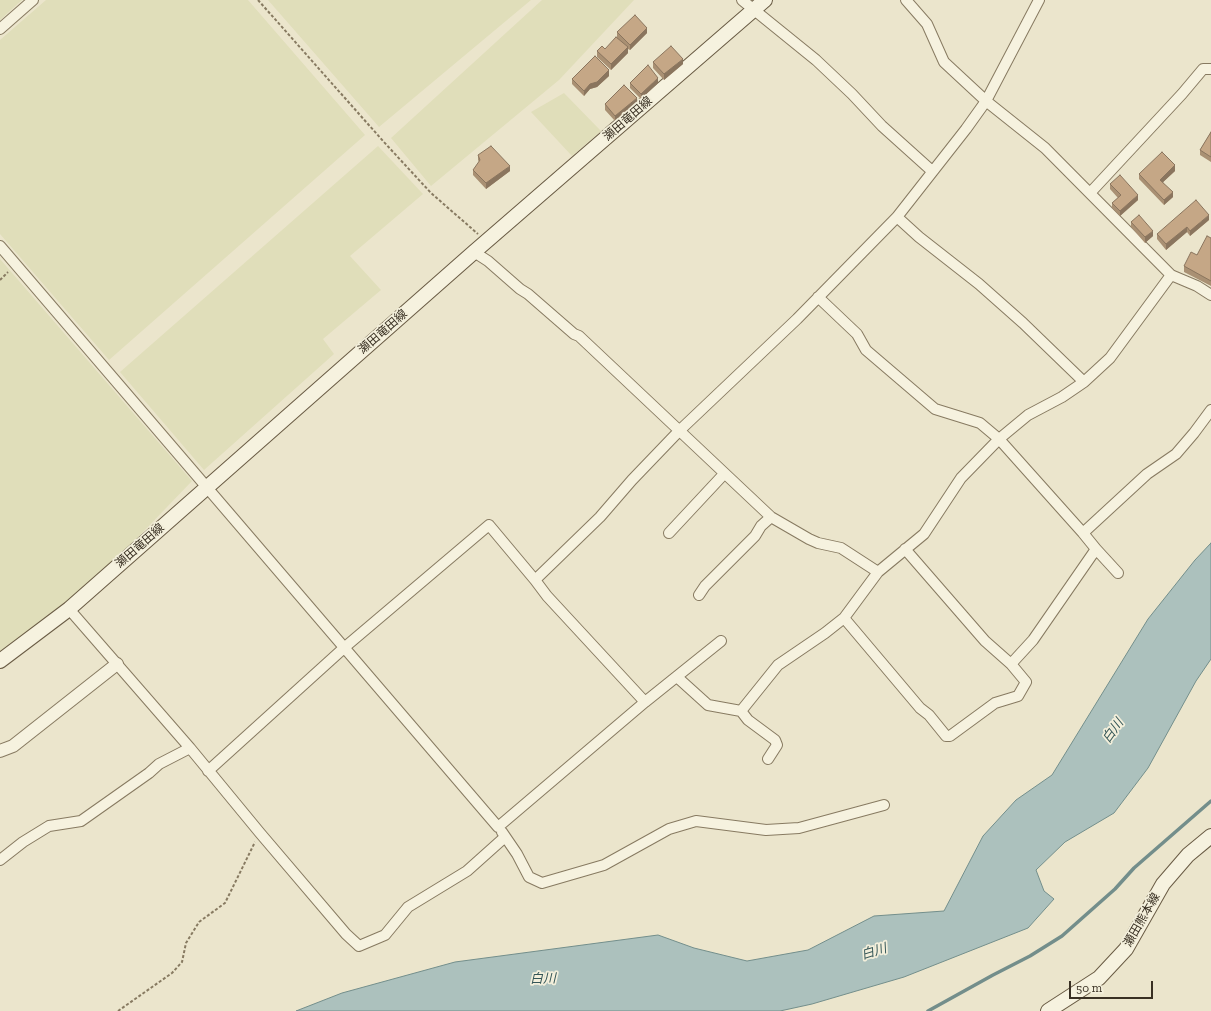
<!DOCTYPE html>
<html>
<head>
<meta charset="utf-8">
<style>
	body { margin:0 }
	#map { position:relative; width:1211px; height:1011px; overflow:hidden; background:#ebe5cc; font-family:"Zilla Slab",serif }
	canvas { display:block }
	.scale { position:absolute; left:1069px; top:981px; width:84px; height:18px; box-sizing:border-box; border:2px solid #393023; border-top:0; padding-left:5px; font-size:12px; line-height:14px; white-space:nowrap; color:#393023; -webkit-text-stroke:3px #f3efdb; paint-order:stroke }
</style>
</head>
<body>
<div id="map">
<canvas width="1211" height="1011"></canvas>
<div class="scale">50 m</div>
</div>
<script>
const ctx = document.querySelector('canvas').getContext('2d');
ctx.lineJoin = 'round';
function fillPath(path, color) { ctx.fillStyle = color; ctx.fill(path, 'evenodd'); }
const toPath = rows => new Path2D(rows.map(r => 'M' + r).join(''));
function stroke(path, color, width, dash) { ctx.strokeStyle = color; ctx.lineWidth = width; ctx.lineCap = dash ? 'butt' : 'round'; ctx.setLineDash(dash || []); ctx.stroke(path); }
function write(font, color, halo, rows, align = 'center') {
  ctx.font = font + ' "Zilla Slab","Noto Sans JP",serif'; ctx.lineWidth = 3.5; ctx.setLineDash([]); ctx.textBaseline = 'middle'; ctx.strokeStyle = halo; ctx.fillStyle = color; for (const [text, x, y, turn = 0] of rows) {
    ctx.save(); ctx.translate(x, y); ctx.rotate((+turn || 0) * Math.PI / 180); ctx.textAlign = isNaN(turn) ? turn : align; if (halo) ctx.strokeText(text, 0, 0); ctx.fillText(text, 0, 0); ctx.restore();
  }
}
fillPath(toPath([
	[0,0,22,0,0,20],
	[46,0,248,0,365,135,109,360,0,234,0,40],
	[268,0,531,0,379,127],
	[542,0,634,0,559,80,431,186,391,138],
	[564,93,601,131,572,156,531,112],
	[378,146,423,194,350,256,381,290,323,339,334,354,204,470,120,372],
	[0,259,192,481,69,609,0,658]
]), '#e0deba');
const water = toPath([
	[1211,543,1211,659,1196,681,1148,768,1114,813,1065,842,1036,870,1044,891,1054,899,1028,928,904,977,812,1004,780,1011,296,1011,342,993,455,962,658,935,694,948,747,961,808,950,874,916,944,911,983,836,1016,800,1052,775,1148,619,1195,560,1211,543]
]);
fillPath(water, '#acc1bd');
stroke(water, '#738e8b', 1);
stroke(toPath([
	[928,1011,993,975,1030,956,1062,936,1115,889,1134,868,1211,801]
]), '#738e8b', 3.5);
const minor = toPath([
	[742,0,816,60,852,94,882,126,932,171],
	[906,0,927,24,944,62,986,101,1045,148,1171,275,1197,286,1211,295],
	[0,29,33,0],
	[1090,193,1182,94,1203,69,1211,69],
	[897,217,919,237,979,284,1023,323,1084,382],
	[0,246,498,827,645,702,721,641],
	[474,252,488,261,520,289,528,294,574,334,579,336,771,517,809,539,818,543,841,548,878,572],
	[818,297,857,334,866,350,935,409,980,423,999,439,1083,533],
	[669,533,724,474],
	[905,549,985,641,1011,664,1033,640,1096,549,1083,533,1147,474,1176,454,1194,433,1211,410],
	[1096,549,1118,573],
	[535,580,600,517,632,480,679,431,797,319,897,217,966,129,986,101,1039,0],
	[699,595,705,586,755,536,761,526,771,517],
	[69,609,190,748,260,833,346,934,359,946,385,935,408,907,467,871,505,837],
	[844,618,920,708,929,715,946,736,950,736,995,703,1018,696,1026,682,1011,664],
	[677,677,708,705,741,711,778,665,825,633,844,618,878,572,924,534,961,478,999,439,1028,415,1062,397,1084,382,1110,358,1171,275],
	[741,711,748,720,775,740,777,745,768,759],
	[208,771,345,647,489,525,535,580,547,596,645,702],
	[502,832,517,854,529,877,542,883,604,865,669,829,696,821,766,830,799,828,884,805],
	[0,860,23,842,49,826,81,821,149,773,159,764,190,748]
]);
const tertiary = toPath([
	[0,751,13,746,117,664]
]);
const secondary = toPath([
	[0,661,69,609,474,252,765,0],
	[1048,1011,1099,978,1126,949,1163,884,1188,855,1211,836]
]);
stroke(minor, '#877a61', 12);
stroke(tertiary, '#877a61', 14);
stroke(secondary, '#695b44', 16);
stroke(toPath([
	[258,0,383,141,431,193,478,234],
	[0,280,8,272],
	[118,1011,172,973,182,962,186,943,199,922,225,903,255,842]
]), '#877a61', 2, [3, 2]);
stroke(minor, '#f6f2df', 10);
stroke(tertiary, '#f6f2df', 12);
stroke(secondary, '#f6f2df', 14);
fillPath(toPath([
	[617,32,647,33,630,50,628,49,628,53,611,70,597,57,597,51,605,49,617,38],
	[653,62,683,64,664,80,653,68],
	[609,76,597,87,590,89,584,96,572,84,572,79],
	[630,83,658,83,641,99,630,88],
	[637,103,615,121,605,110,605,104],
	[1211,132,1211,162,1200,155,1200,150],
	[478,155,510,171,486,189,473,175,473,170,479,162,478,160],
	[1175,171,1163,182,1173,197,1164,205,1139,179,1139,174],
	[1110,184,1138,200,1120,216,1112,208,1112,203,1118,198,1110,189],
	[1209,220,1190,236,1187,232,1166,250,1157,239,1157,234],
	[1131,222,1153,236,1145,243,1131,227],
	[1211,238,1211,286,1184,272,1184,266,1197,255]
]), '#a99073');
fillPath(toPath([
	[647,28,647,33,630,50,630,45],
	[628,47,628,53,611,70,611,64],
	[683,59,683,64,664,80,664,74],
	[609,70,609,76,597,87,590,89,584,96,584,91,590,84],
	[658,78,658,83,641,99,641,94],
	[637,98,637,103,615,121,615,116],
	[1175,165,1175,171,1160,185,1160,180],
	[510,166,510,171,486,189,486,183],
	[1173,192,1173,197,1164,205,1164,200],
	[1138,195,1138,200,1120,216,1120,211],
	[1209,215,1209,220,1190,236,1190,231],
	[1187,227,1187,232,1166,250,1166,244],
	[1153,231,1153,236,1145,243,1145,237]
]), '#8a755e');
const building = toPath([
	[635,15,647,28,630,45,617,32,635,15],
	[616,37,628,47,611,64,597,51,602,46,605,49,616,37],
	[671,46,683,59,664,74,653,62,671,46],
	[595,56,609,70,597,82,590,84,584,91,572,79,595,56],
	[648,65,658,78,641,94,630,83,648,65],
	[624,85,637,98,615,116,605,104,624,85],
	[1211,132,1211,157,1200,150,1211,132],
	[491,146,510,166,486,183,473,170,480,160,478,155,491,146],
	[1162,152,1175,165,1160,180,1173,192,1164,200,1139,174,1162,152],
	[1120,175,1138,195,1120,211,1112,203,1121,195,1110,184,1120,175],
	[1196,200,1209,215,1190,231,1187,227,1166,244,1157,234,1196,200],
	[1139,215,1153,231,1145,237,1131,222,1139,215],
	[1207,236,1211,238,1211,281,1184,266,1191,252,1197,255,1207,236]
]);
fillPath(building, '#c5a786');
stroke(building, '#8a755e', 1);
write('12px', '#393023', '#f3efdb', [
	["瀬田竜田線",628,119,-41],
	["瀬田竜田線",383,332,-41],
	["瀬田竜田線",140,546,-41],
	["瀬田熊本線",1142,920,-60]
]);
write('italic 13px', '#345657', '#f3efdb', [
	["白川",1113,731,-54],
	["白川",874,952,-17],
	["白川",543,979,-1]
]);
</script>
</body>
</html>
